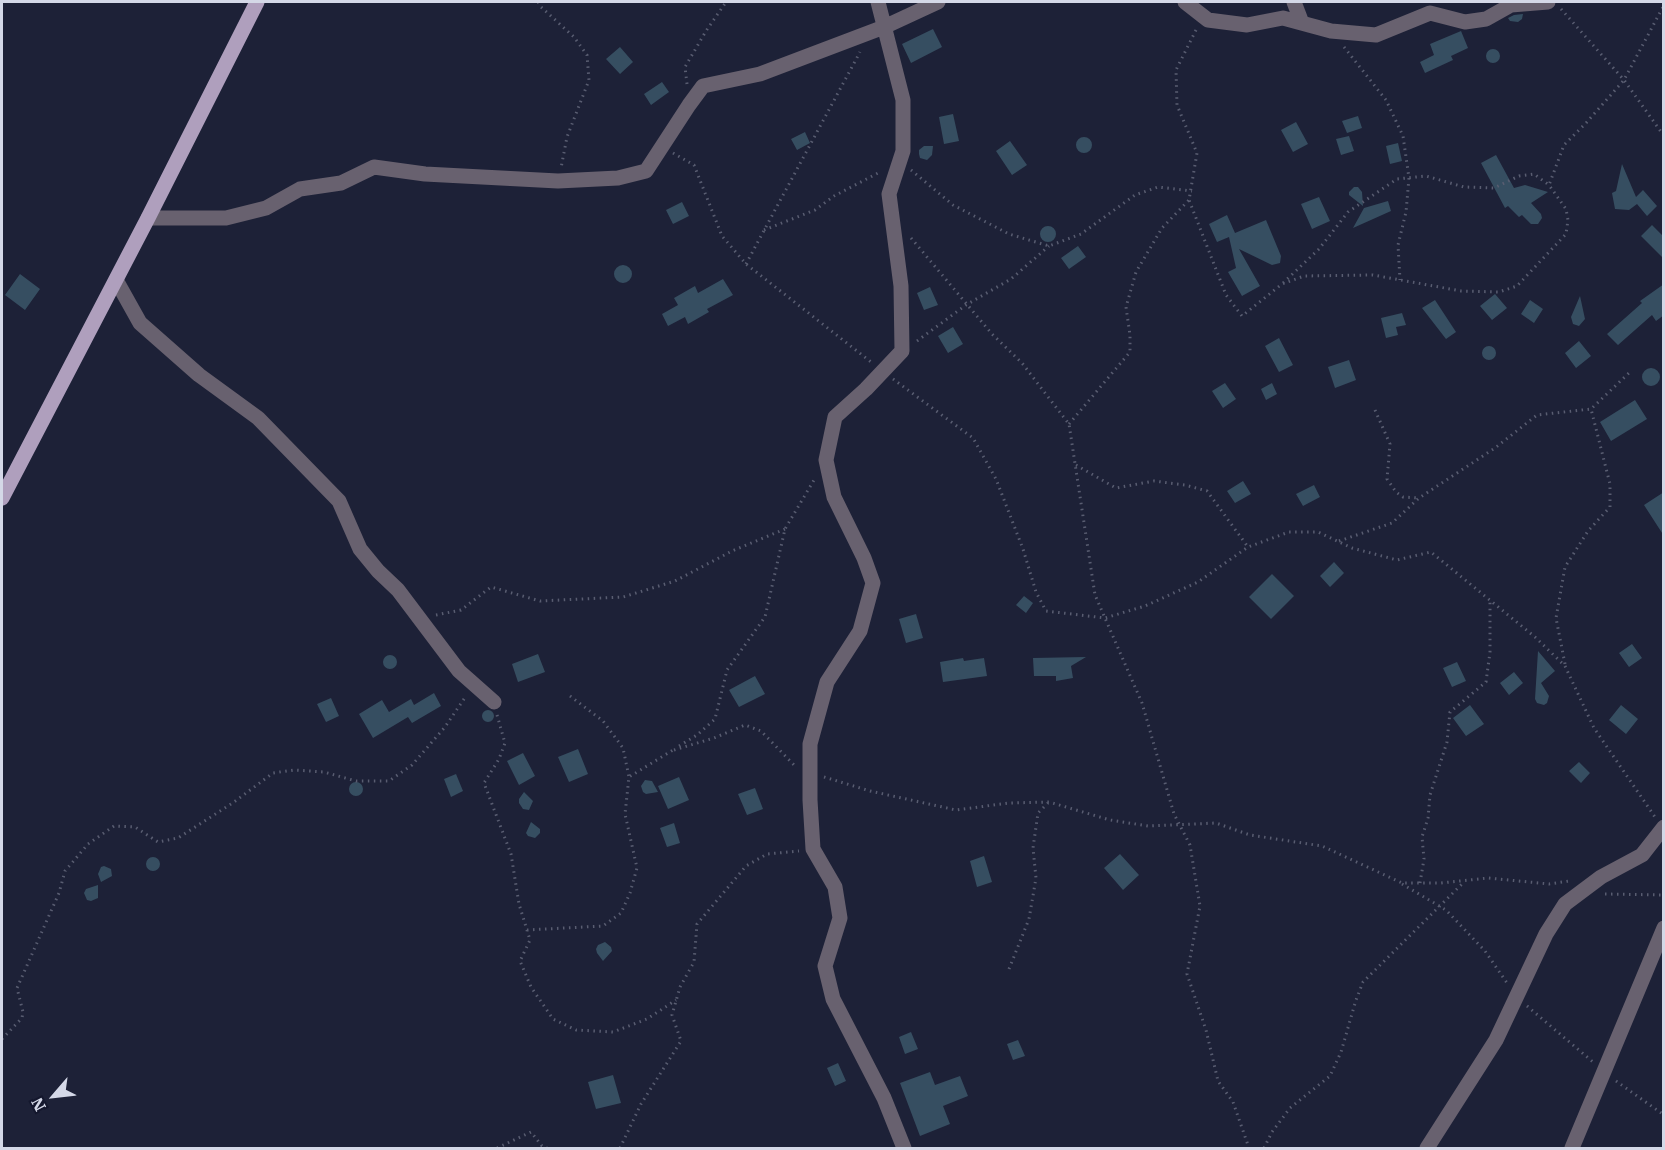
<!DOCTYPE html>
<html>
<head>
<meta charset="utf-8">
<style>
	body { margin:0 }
	#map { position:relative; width:1665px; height:1150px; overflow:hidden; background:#1d2137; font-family:"IBM Plex Serif",serif }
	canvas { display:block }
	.frame { position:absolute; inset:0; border:3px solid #d4d8e7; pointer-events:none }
	.north { position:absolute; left:24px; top:1066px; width:60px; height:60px; -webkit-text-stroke:4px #14172d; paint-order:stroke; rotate:242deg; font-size:16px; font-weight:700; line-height:24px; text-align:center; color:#d4d8e7 }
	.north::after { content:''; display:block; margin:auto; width:21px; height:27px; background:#d4d8e7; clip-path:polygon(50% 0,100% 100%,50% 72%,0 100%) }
</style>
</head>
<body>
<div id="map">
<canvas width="1665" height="1150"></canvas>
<div class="frame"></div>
<div class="north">N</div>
</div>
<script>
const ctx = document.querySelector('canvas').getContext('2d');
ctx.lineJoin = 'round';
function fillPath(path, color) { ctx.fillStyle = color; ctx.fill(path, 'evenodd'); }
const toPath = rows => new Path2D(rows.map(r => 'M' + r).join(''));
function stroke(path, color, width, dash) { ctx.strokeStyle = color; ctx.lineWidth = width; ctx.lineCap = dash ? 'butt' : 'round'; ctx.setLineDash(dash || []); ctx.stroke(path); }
fillPath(toPath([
	[1523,14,1522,19,1518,22,1510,21,1508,18,1514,15],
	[933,29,942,47,911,63,902,44],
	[1461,31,1468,48,1451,56,1453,60,1425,73,1420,62,1434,55,1430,44],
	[620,47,633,62,620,74,606,59],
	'1486 56a7 7 0 1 1 14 0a7 7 0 1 1-14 0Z',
	[662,82,669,92,651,105,644,94],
	[953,114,959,141,944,144,939,117],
	[1358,116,1362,128,1347,133,1342,121],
	[1296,122,1308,144,1293,152,1281,130],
	[805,132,810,143,797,150,791,139],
	[1349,136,1354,151,1341,155,1336,139],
	'1076 145a8 8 0 1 1 16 0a8 8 0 1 1-16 0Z',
	[1010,141,1027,165,1012,175,996,151],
	[1398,143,1402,161,1390,164,1386,146],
	[924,146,933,146,932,155,927,160,920,158,919,154,919,150],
	[1496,155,1514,188,1525,185,1548,192,1531,203,1541,214,1542,218,1538,224,1531,224,1522,215,1519,217,1508,206,1505,208,1481,163],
	[1622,164,1636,197,1643,190,1657,206,1647,216,1637,204,1629,210,1615,209,1612,193,1616,191],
	[1354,187,1358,187,1362,192,1363,206,1349,195,1349,192],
	[1319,197,1330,221,1312,229,1301,204],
	[1388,201,1391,211,1353,228,1364,208],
	[682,202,689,216,673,224,666,210],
	[1227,215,1235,233,1266,220,1281,256,1280,263,1272,265,1239,249,1260,286,1242,296,1228,272,1236,268,1229,237,1217,242,1209,224],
	[1652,225,1664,237,1664,259,1641,236],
	'1040 234a8 8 0 1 1 16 0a8 8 0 1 1-16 0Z',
	[1078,246,1086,257,1069,269,1061,258],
	'614 274a9 9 0 1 1 18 0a9 9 0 1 1-18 0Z',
	[20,274,40,289,25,310,5,295],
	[723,279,733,295,707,309,709,312,688,324,685,317,668,326,662,314,678,305,674,298,695,286,698,293],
	[1664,284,1664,315,1656,321,1652,315,1618,345,1607,334,1642,303,1640,301],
	[930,287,938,305,924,310,917,293],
	[1495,294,1507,308,1492,320,1480,306],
	[1580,296,1585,319,1579,326,1573,324,1571,317],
	[1435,300,1456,332,1446,339,1422,308],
	[1530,300,1543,309,1534,323,1521,314],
	[1402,313,1406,325,1396,327,1398,335,1386,338,1381,318],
	[953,327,963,344,948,353,938,336],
	[1279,338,1293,365,1279,372,1265,346],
	[1579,341,1591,356,1576,368,1565,353],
	'1482 353a7 7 0 1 1 14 0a7 7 0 1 1-14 0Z',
	[1349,360,1356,380,1335,388,1328,367],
	'1642 377a9 9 0 1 1 18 0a9 9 0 1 1-18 0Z',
	[1225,383,1236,399,1223,408,1212,391],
	[1272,383,1277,394,1266,400,1261,389],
	[1635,400,1647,419,1611,441,1600,422],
	[1243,481,1251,494,1235,503,1227,491],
	[1314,485,1320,497,1303,506,1296,494],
	[1664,492,1664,536,1644,505],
	[1334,562,1344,573,1330,587,1320,576],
	[1272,574,1294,596,1271,619,1249,597],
	[1024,596,1033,603,1026,613,1016,605],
	[916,614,923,638,906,643,899,619],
	[1632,644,1642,658,1629,667,1619,653],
	[1538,651,1555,671,1541,683,1549,696,1547,703,1544,705,1537,703,1535,699],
	[538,654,545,672,518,682,512,664],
	'383 662a7 7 0 1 1 14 0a7 7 0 1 1-14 0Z',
	[1086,657,1071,666,1073,678,1056,681,1056,676,1034,676,1033,658],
	[963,658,964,661,984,658,987,676,943,682,940,662],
	[1457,662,1466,681,1452,687,1443,668],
	[1514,672,1523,683,1509,695,1500,683],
	[755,676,765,694,739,707,729,690],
	[434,693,441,706,412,723,408,717,373,738,359,714,382,700,389,712,411,699,414,705],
	[331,698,339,716,326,722,317,704],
	[1470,705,1484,724,1466,736,1453,718],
	[1621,705,1638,719,1626,734,1609,720],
	'482 716a6 6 0 1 1 12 0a6 6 0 1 1-12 0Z',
	[578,749,588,774,569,782,558,757],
	[523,753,535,776,519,785,507,761],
	[1579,762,1590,773,1581,783,1569,771],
	[456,774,463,791,451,797,444,779],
	[679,777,689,800,668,809,658,786],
	[645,780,652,781,658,792,646,794,643,792,641,786],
	'349 789a7 7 0 1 1 14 0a7 7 0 1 1-14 0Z',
	[755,788,763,809,747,815,738,794],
	[524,792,533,801,529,810,523,809,519,803,519,799],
	[531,822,540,829,540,833,535,838,528,836,526,833],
	[674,823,680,843,667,847,660,828],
	[1120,854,1139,875,1123,890,1104,868],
	[984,856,992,882,977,887,970,861],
	'146 864a7 7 0 1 1 14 0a7 7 0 1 1-14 0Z',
	[104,866,111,869,112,876,101,882,98,874,101,867],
	[98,885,98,898,91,901,87,900,84,893,86,889],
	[605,942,611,947,612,951,603,961,597,953,596,949,598,945],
	[911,1032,918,1049,905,1054,899,1037],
	[1018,1040,1025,1056,1013,1060,1007,1044],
	[838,1063,846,1081,835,1086,827,1068],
	[930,1072,935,1085,960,1076,968,1096,943,1106,950,1124,920,1136,900,1083],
	[613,1075,621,1103,596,1109,588,1082]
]), '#364e61');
stroke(toPath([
	[538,2,541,7,574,37,587,55,589,80,567,137,561,168],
	[1561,9,1624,80,1664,136],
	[1196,30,1176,70,1177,105,1197,153,1189,200,1226,295,1242,316,1282,284,1304,276,1373,275,1461,291,1499,292,1517,286,1566,234,1568,220,1566,209,1549,185,1564,145,1586,123,1624,80,1664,5],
	[1344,47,1386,100,1403,136,1409,178,1406,212,1398,245,1400,280],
	[687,84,685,67,706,31,726,2],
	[673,153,694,165,722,236,746,264,871,362],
	[911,170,953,205,1009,234,1049,246,1081,234,1135,195,1158,187,1192,191],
	[764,230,815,210,834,196,880,172],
	[911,238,992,334,1022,363,1069,424,1095,595,1142,703,1174,814,1190,845,1200,906,1187,974,1206,1030,1218,1081,1233,1102,1249,1148],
	[746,264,860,52],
	[1283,283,1319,249,1348,212,1397,179,1426,176,1464,187,1494,188,1519,176,1534,174,1549,185],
	[917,341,966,305,1011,279,1049,246],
	[893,379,973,438,996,479,1023,549,1036,592,1046,611,1105,618,1145,606,1198,582,1248,547,1289,532,1318,532,1352,548,1397,560,1431,552,1535,637,1565,666,1594,728,1655,817],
	[1375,410,1390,444,1387,479,1396,492,1403,497,1419,498],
	[1069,424,1130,352,1130,335,1126,307,1136,272,1162,228,1189,200],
	[1076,465,1116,488,1154,481,1185,485,1207,491,1248,547],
	[1339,541,1392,523,1419,498,1495,448,1537,415,1591,409,1630,372],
	[436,615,461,610,491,587,540,601,623,597,675,581,732,551,785,529],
	[1565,664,1556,618,1565,567,1588,531,1610,507,1610,484,1591,409],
	[570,696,603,721,623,748,629,777],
	[497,715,505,743,499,759,484,783,511,854,519,904,530,940,520,961,531,987,553,1019,576,1030,613,1032,647,1019,676,1000],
	[679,746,697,735,715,719,727,670,765,617,785,529,814,480],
	[674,750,714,738,745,725,761,731,795,766],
	[824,777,870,791,956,810,1009,803,1049,802,1110,820,1148,826,1216,823,1250,835,1322,846,1402,883,1441,883,1488,878,1549,884,1569,881],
	[1420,883,1424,859,1422,837,1428,818,1430,795,1447,742,1450,712,1486,682,1490,652,1490,601],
	[1402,884,1446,910,1485,951,1507,983],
	[1605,894,1664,895],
	[527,930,603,926,621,913,630,893,637,868,625,814,629,777,673,750],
	[1009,969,1029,919,1036,878,1033,848,1038,813,1048,803],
	[1527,1006,1593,1062],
	[2,1039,22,1018,23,1012,17,988,59,893,65,871,88,844,114,826,135,827,158,842,178,838,234,802,273,773,294,770,324,772,356,781,389,781,412,765,445,727,466,696],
	[1616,1081,1664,1115],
	[497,1148,531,1132,542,1146,547,1148],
	[620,1148,641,1104,681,1041,672,1015,680,987,694,962,697,924,746,866,767,854,799,851],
	[1264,1148,1272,1132,1290,1108,1330,1076,1341,1052,1356,1000,1363,982,1464,882]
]), '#595d71', 3, [1.5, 4.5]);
stroke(toPath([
	[878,2,903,100,903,151,889,194,901,286,902,351,866,389,835,417,826,460,834,497,864,558,873,583,860,631,827,682,810,744,810,800,813,849,835,887,840,918,825,966,833,999,884,1098,904,1148],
	[1185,2,1208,20,1247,25,1283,18,1331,31,1376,35,1430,13,1465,22,1486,19,1511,5,1548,2],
	[1294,2,1302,23],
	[148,218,226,218,266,208,300,189,341,183,374,167,425,174,558,181,618,178,646,171,689,105,703,86,760,74,884,27,938,2],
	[116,280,140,323,199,375,258,418,339,501,360,549,378,571,398,590,459,671,494,702],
	[1427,1148,1496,1040,1546,934,1565,904,1601,877,1642,855,1664,827],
	[1572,1148,1664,928]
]), '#68616f', 15);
stroke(toPath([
	[2,498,148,218,257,2]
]), '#af9fbd', 15);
</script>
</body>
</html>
